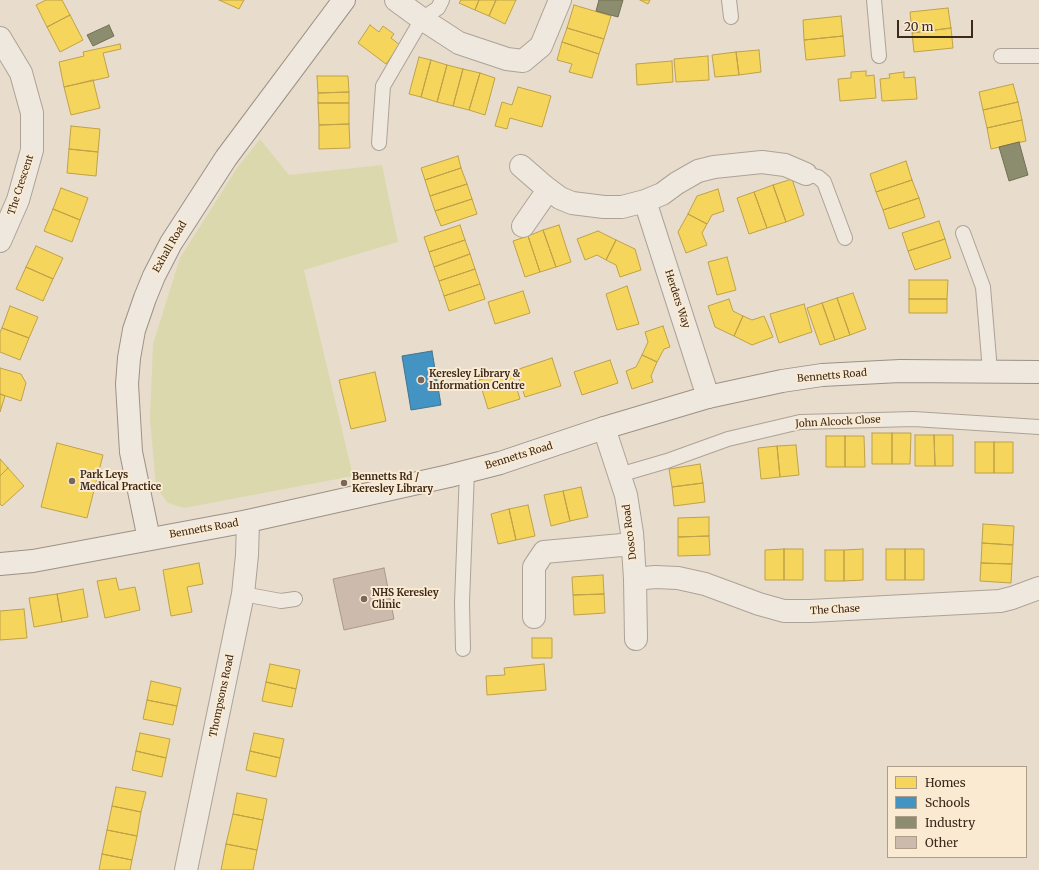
<!DOCTYPE html>
<html>
<head>
<meta charset="utf-8">
<style>
	body { margin:0 }
	#map { position:relative; width:1039px; height:870px; overflow:hidden; background:#e8ddcc; font-family:Merriweather,serif }
	canvas { display:block }
	.legend { position:absolute; left:887px; top:766px; width:140px; height:92px; box-sizing:border-box; background:#f9ead1; border:1px solid #ae9d89; margin:0; padding:5px 7px; list-style:none; font-size:12px; color:#3d291c }
	.legend li { display:flex; align-items:center; gap:8px; height:20px }
	.legend b { width:20px; border:1px solid #ae9d89 }
	.scale { position:absolute; left:897px; top:20px; width:76px; height:18px; box-sizing:border-box; border:2px solid #3d291c; border-top:0; padding-left:5px; font-size:12px; line-height:14px; white-space:nowrap; color:#3d291c; -webkit-text-stroke:3px #f9ead1; paint-order:stroke }
</style>
</head>
<body>
<div id="map">
<canvas width="1039" height="870"></canvas>
<ul class="legend">
<li><b style="height:11px;background:#f6d55c"></b>Homes</li>
<li><b style="height:11px;background:#4393c3"></b>Schools</li>
<li><b style="height:11px;background:#8c8c6e"></b>Industry</li>
<li><b style="height:11px;background:#ccbaad"></b>Other</li>
</ul>
<div class="scale">20 m</div>
</div>
<script>
const ctx = document.querySelector('canvas').getContext('2d');
ctx.lineJoin = 'round';
function fillPath(path, color) { ctx.fillStyle = color; ctx.fill(path, 'evenodd'); }
const toPath = rows => new Path2D(rows.map(r => 'M' + r).join(''));
function stroke(path, color, width, dash) { ctx.strokeStyle = color; ctx.lineWidth = width; ctx.lineCap = dash ? 'butt' : 'round'; ctx.setLineDash(dash || []); ctx.stroke(path); }
function write(font, color, halo, rows, align = 'center') {
  ctx.font = font + ' Merriweather,serif'; ctx.lineWidth = 4; ctx.setLineDash([]); ctx.textBaseline = 'middle'; ctx.strokeStyle = halo; ctx.fillStyle = color; for (const [text, x, y, turn = 0] of rows) {
    ctx.save(); ctx.translate(x, y); ctx.rotate((+turn || 0) * Math.PI / 180); ctx.textAlign = isNaN(turn) ? turn : align; if (halo) ctx.strokeText(text, 0, 0); ctx.fillText(text, 0, 0); ctx.restore();
  }
}
fillPath(toPath([
	[260,139,289,175,382,165,398,242,304,270,353,476,184,508,168,503,156,487,150,419,153,344,180,258,237,168]
]), '#dbd8ad');
const homes = toPath([
	[46,0,62,0,70,15,47,27,36,5,46,0],
	[219,0,244,0,239,9,219,0],
	[461,0,479,0,475,10,459,3,461,0],
	[479,0,496,0,489,16,475,10,479,0],
	[496,0,516,0,505,24,489,16,496,0],
	[640,0,650,0,648,4,640,0],
	[574,5,611,16,604,39,567,28,574,5],
	[948,8,951,28,912,33,910,12,948,8],
	[70,15,83,40,60,52,47,27,70,15],
	[841,16,843,36,804,40,803,20,841,16],
	[370,25,379,32,383,26,394,34,391,38,400,45,386,64,358,43,370,25],
	[567,28,604,39,599,54,562,42,567,28],
	[951,28,953,48,914,52,912,33,951,28],
	[843,36,845,56,806,60,804,40,843,36],
	[562,42,599,54,592,78,569,72,572,64,557,60,562,42],
	[120,44,121,49,103,53,109,77,64,87,59,62,84,56,83,52,120,44],
	[759,50,761,72,739,75,736,52,759,50],
	[736,52,739,75,715,77,712,55,736,52],
	[708,56,709,80,676,82,674,59,708,56],
	[419,57,431,60,421,97,409,94,419,57],
	[431,60,447,65,437,102,421,97,431,60],
	[672,61,673,82,637,85,636,64,672,61],
	[447,65,463,69,453,106,437,102,447,65],
	[463,69,480,73,469,110,453,106,463,69],
	[866,71,866,76,874,75,876,98,840,101,838,79,851,78,851,72,866,71],
	[904,72,904,78,915,77,917,99,882,101,880,79,890,78,889,74,904,72],
	[480,73,495,78,485,115,469,110,480,73],
	[317,76,348,76,349,92,318,93,317,76],
	[93,80,100,108,71,115,64,87,93,80],
	[1013,84,1018,102,983,110,979,92,1013,84],
	[518,87,551,96,542,127,510,118,507,129,495,126,502,102,512,105,518,87],
	[349,92,349,103,318,103,318,93,349,92],
	[1018,102,1022,120,987,128,983,110,1018,102],
	[318,103,349,103,349,124,319,125,318,103],
	[1022,120,1026,141,991,149,987,128,1022,120],
	[349,124,350,148,319,149,319,125,349,124],
	[71,126,100,129,98,152,69,149,71,126],
	[69,149,98,152,96,176,67,173,69,149],
	[458,156,461,168,425,180,421,168,458,156],
	[906,161,912,180,876,192,870,174,906,161],
	[461,168,467,184,430,196,425,180,461,168],
	[792,179,804,215,786,222,773,185,792,179],
	[912,180,919,198,883,210,876,192,912,180],
	[467,184,472,199,435,211,430,196,467,184],
	[773,185,786,222,767,228,754,192,773,185],
	[61,188,88,198,80,220,53,209,61,188],
	[718,189,724,211,712,215,707,224,688,214,697,196,718,189],
	[754,192,767,228,749,234,737,198,754,192],
	[919,198,925,217,889,229,883,210,919,198],
	[472,199,477,214,441,226,435,211,472,199],
	[53,209,80,220,72,242,44,231,53,209],
	[688,214,707,224,702,233,707,245,686,253,678,232,688,214],
	[939,221,945,239,908,251,902,233,939,221],
	[460,225,465,240,429,252,424,237,460,225],
	[559,225,571,262,556,267,543,230,559,225],
	[543,230,556,267,540,272,528,236,543,230],
	[598,231,616,240,606,260,597,255,585,260,577,239,598,231],
	[528,236,540,272,525,277,513,241,528,236],
	[945,239,951,258,915,270,908,251,945,239],
	[465,240,470,254,434,267,429,252,465,240],
	[616,240,635,249,641,270,620,277,616,265,606,260,616,240],
	[36,246,63,258,53,279,26,267,36,246],
	[470,254,475,269,439,281,434,267,470,254],
	[727,257,736,290,717,295,708,262,727,257],
	[26,267,53,279,43,301,16,289,26,267],
	[475,269,480,284,444,296,439,281,475,269],
	[909,280,948,280,947,299,909,299,909,280],
	[480,284,485,299,449,311,444,296,480,284],
	[627,286,639,324,617,330,606,294,627,286],
	[523,291,530,313,495,324,488,302,523,291],
	[853,293,866,329,850,335,837,298,853,293],
	[837,298,850,335,835,340,822,303,837,298],
	[729,299,733,311,743,316,734,336,715,327,708,306,729,299],
	[909,299,947,299,947,313,909,313,909,299],
	[822,303,835,340,820,345,807,308,822,303],
	[804,304,812,332,779,343,770,314,804,304],
	[10,306,38,317,29,338,2,328,10,306],
	[743,316,752,320,764,316,773,337,752,345,734,336,743,316],
	[663,326,670,347,664,349,657,362,642,355,648,342,645,332,663,326],
	[2,328,29,338,20,360,0,352,0,332,2,328],
	[642,355,657,362,651,376,653,382,632,389,626,371,636,367,642,355],
	[552,358,561,386,525,397,516,370,552,358],
	[610,360,618,383,582,395,574,372,610,360],
	[0,368,21,374,26,383,21,401,0,394,0,368],
	[511,370,520,399,488,409,479,380,511,370],
	[375,372,386,421,351,429,339,380,375,372],
	[0,394,5,396,0,412,0,394],
	[872,433,892,433,892,464,872,464,872,433],
	[892,433,911,433,910,464,892,464,892,433],
	[915,435,934,435,935,466,915,466,915,435],
	[934,435,953,435,953,466,935,466,934,435],
	[826,436,845,436,845,467,826,467,826,436],
	[845,436,864,436,865,467,845,467,845,436],
	[975,442,994,442,994,473,975,473,975,442],
	[994,442,1013,442,1013,473,994,473,994,442],
	[57,443,103,455,87,518,41,507,57,443],
	[796,445,799,475,780,477,777,446,796,445],
	[777,446,780,477,761,479,758,448,777,446],
	[0,459,8,468,0,476,0,459],
	[700,464,703,483,672,487,669,469,700,464],
	[8,468,24,486,2,506,0,504,0,476,8,468],
	[703,483,705,502,674,506,672,487,703,483],
	[581,487,588,517,570,521,563,491,581,487],
	[563,491,570,521,551,526,544,495,563,491],
	[528,505,535,536,516,540,509,509,528,505],
	[509,509,516,540,498,544,491,514,509,509],
	[709,517,709,536,678,537,678,518,709,517],
	[983,524,1014,526,1013,545,982,543,983,524],
	[709,536,710,555,678,556,678,537,709,536],
	[982,543,1013,545,1012,564,981,563,982,543],
	[784,549,803,549,803,580,784,580,784,549],
	[784,549,784,580,765,580,765,550,784,549],
	[863,549,863,580,844,581,844,550,863,549],
	[886,549,905,549,905,580,886,580,886,549],
	[905,549,924,549,924,580,905,580,905,549],
	[825,550,844,550,844,581,825,581,825,550],
	[199,563,203,584,187,587,192,612,171,616,163,570,199,563],
	[981,563,1012,564,1011,583,980,581,981,563],
	[603,575,604,594,573,595,572,577,603,575],
	[116,578,119,590,135,587,140,610,105,618,97,581,116,578],
	[83,589,88,617,62,622,57,594,83,589],
	[57,594,62,622,34,627,29,598,57,594],
	[604,594,605,613,574,615,573,595,604,594],
	[24,609,27,638,0,640,0,611,24,609],
	[532,638,552,638,552,658,532,658,532,638],
	[270,664,300,670,296,689,266,682,270,664],
	[544,664,546,690,487,695,486,676,505,675,504,668,544,664],
	[151,681,181,688,177,706,147,700,151,681],
	[266,682,296,689,292,707,262,701,266,682],
	[147,700,177,706,173,725,143,719,147,700],
	[140,733,170,739,166,758,136,751,140,733],
	[254,733,284,739,280,758,250,751,254,733],
	[136,751,166,758,162,777,132,770,136,751],
	[250,751,280,758,276,777,246,770,250,751],
	[116,787,146,792,141,812,112,806,116,787],
	[237,793,267,799,263,820,233,814,237,793],
	[112,806,141,812,137,836,107,830,112,806],
	[233,814,263,820,257,850,226,844,233,814],
	[107,830,137,836,132,860,102,854,107,830],
	[226,844,257,850,253,870,221,870,226,844],
	[102,854,132,860,130,870,99,870,102,854]
]);
fillPath(homes, '#f6d55c');
stroke(homes, '#bea149', 1);
const schools = toPath([
	[432,351,441,405,411,410,402,356,432,351]
]);
fillPath(schools, '#4393c3');
stroke(schools, '#417391', 1);
const industry = toPath([
	[599,0,623,0,618,17,596,11,599,0],
	[109,25,114,36,93,46,87,35,109,25],
	[1019,142,1028,175,1009,181,999,147,1019,142]
]);
fillPath(industry, '#8c8c6e');
stroke(industry, '#746e55', 1);
const building = toPath([
	[384,568,394,619,344,630,333,579,384,568]
]);
fillPath(building, '#ccbaad');
stroke(building, '#a8988b', 1);
const lane = toPath([
	[729,0,731,17],
	[874,0,879,56],
	[1001,56,1039,56],
	[379,143,383,86,422,19,438,8,442,0],
	[806,174,818,177,824,182,845,238],
	[963,233,983,287,990,371],
	[619,475,667,461,728,439,800,422,914,419,1039,427],
	[243,594,281,601,295,599],
	[463,649,462,602,467,471]
]);
const street = toPath([
	[396,0,422,19,459,43,507,59,523,61,541,46,560,0],
	[0,38,21,73,32,113,32,150,18,200,0,241],
	[521,166,544,186,560,198,572,203,604,207,622,207,645,201,662,194,677,183,698,171,714,167,762,162,785,165,806,174],
	[645,201,708,397],
	[523,226,548,190],
	[604,428,626,495,632,533,635,579,636,639],
	[635,579,655,577,678,578,705,584,759,604,784,611,810,611,1000,601,1012,598,1039,588],
	[534,617,534,567,544,552,633,544],
	[186,870,243,594,247,555,248,521]
]);
const secondary = toPath([
	[149,539,131,452,127,384,129,358,134,330,145,298,154,276,171,243,226,158,344,0],
	[0,564,33,561,248,521,449,476,500,463,604,428,708,397,782,381,822,375,900,371,1039,372]
]);
stroke(lane, '#ada296', 16);
stroke(street, '#ada296', 24);
stroke(secondary, '#9d9185', 24);
stroke(lane, '#efe8df', 14);
stroke(street, '#efe8df', 22);
stroke(secondary, '#efe8df', 22);
for (const [x, y, r, color] of [
	[421,380,4,"#79685a"],
	[72,481,4,"#79685a"],
	[344,483,4,"#79685a"],
	[364,599,4,"#79685a"]
]) { const dot = new Path2D(); dot.arc(x, y, r, 0, 2 * Math.PI); ctx.fillStyle = color; ctx.fill(dot); stroke(dot, '#f9ead1', 1.5); }
write('10px', '#3d291c', '#f9ead1', [
	["The Crescent",21,185,-72],
	["Exhall Road",170,247,-60],
	["Herders Way",677,299,72],
	["Bennetts Road",832,376,-5],
	["John Alcock Close",838,422,-3],
	["Bennetts Road",519,456,-17],
	["Bennetts Road",204,529,-10],
	["Dosco Road",630,532,-97],
	["The Chase",835,610,-3],
	["Thompsons Road",222,696,-78]
]);
write('bold 10px', '#3d291c', '#f9ead1', [
	["Keresley Library &",429,374],
	["Information Centre",429,386],
	["Park Leys",80,475],
	["Medical Practice",80,487],
	["Bennetts Rd /",352,477],
	["Keresley Library",352,489],
	["NHS Keresley",372,593],
	["Clinic",372,605]
], 'left');
</script>
</body>
</html>
